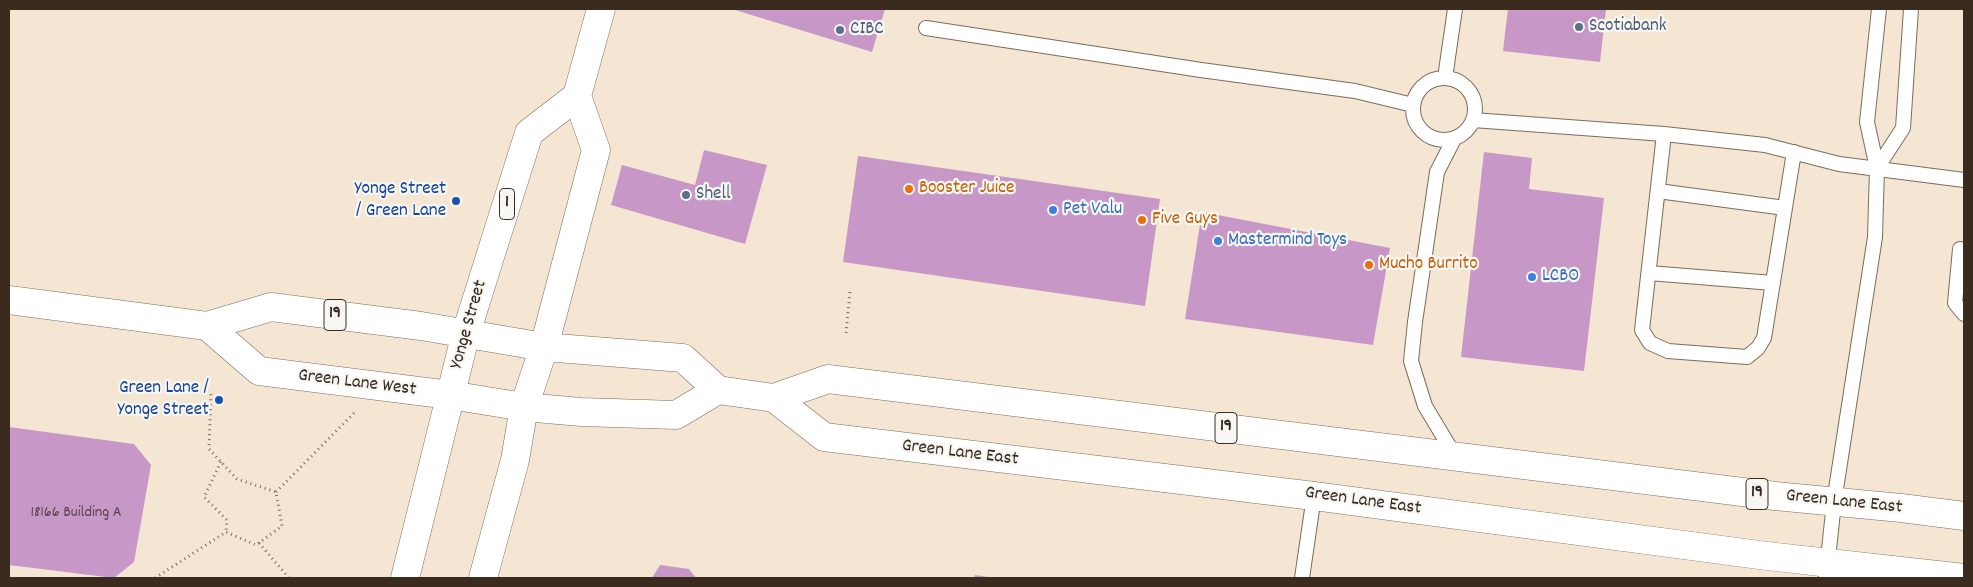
<!DOCTYPE html>
<html>
<head>
<meta charset="utf-8">
<style>
	body { margin:0 }
	#map { position:relative; width:1973px; height:587px; overflow:hidden; background:#f4e6d3; font-family:Dekko,sans-serif }
	canvas { display:block }
	.frame { position:absolute; inset:0; border:10px solid #3b2a1e; pointer-events:none }
</style>
</head>
<body>
<div id="map">
<canvas width="1973" height="587"></canvas>
<div class="frame"></div>
</div>
<script>
const ctx = document.querySelector('canvas').getContext('2d');
ctx.lineJoin = 'round';
function fillPath(path, color) { ctx.fillStyle = color; ctx.fill(path, 'evenodd'); }
const toPath = rows => new Path2D(rows.map(r => 'M' + r).join(''));
function stroke(path, color, width, dash) { ctx.strokeStyle = color; ctx.lineWidth = width; ctx.lineCap = dash ? 'butt' : 'round'; ctx.setLineDash(dash || []); ctx.stroke(path); }
function write(font, color, halo, rows, align = 'center') {
  ctx.font = font + ' Dekko,sans-serif'; ctx.lineWidth = 4.5; ctx.setLineDash([]); ctx.textBaseline = 'middle'; ctx.strokeStyle = halo; ctx.fillStyle = color; for (const [text, x, y, turn = 0] of rows) {
    ctx.save(); ctx.translate(x, y); ctx.rotate((+turn || 0) * Math.PI / 180); ctx.textAlign = isNaN(turn) ? turn : align; if (halo) ctx.strokeText(text, 0, 0); ctx.fillText(text, 0, 0); ctx.restore();
  }
}
fillPath(toPath([
	[732,9,885,9,872,52],
	[1508,9,1606,9,1600,62,1503,51],
	[704,150,767,165,745,244,611,205,622,165,695,185],
	[1484,152,1532,158,1529,189,1604,198,1584,371,1461,357],
	[858,156,1160,199,1145,306,843,262],
	[1202,212,1390,248,1373,345,1185,319],
	[9,427,134,444,151,465,134,562,114,578,9,565],
	[660,565,689,569,696,578,652,578],
	[975,575,988,577,988,578,974,578]
]), '#c697c7');
const lane = toPath([
	[926,28,1201,70,1355,91,1413,105],
	[1445,78,1455,9],
	'1413 109a31 31 0 1 1 62 0a31 31 0 1 1-62 0Z',
	[1473,120,1664,134,1765,145,1839,164,1964,180],
	[1664,134,1642,330,1650,343,1668,351,1747,357,1758,348,1764,338,1794,152],
	[1454,139,1437,172,1415,322,1411,361,1425,406,1455,456],
	[1877,168,1903,128,1911,9],
	[1658,191,1785,208],
	[1960,249,1955,303,1964,314],
	[1649,273,1773,283],
	[1302,578,1314,496],
	[1826,578,1834,502,1875,237,1877,168,1867,122,1879,9]
]);
const primary = toPath([
	[9,300,207,326,271,307,421,326,544,347,683,358,718,390,774,398,828,379,1775,496,1901,508,1964,516],
	[207,326,259,371,450,395,524,407,581,412,676,415,718,390],
	[774,398,824,437,1314,496,1767,556,1964,578],
	[405,578,466,333,529,133,577,96],
	[483,578,515,460,524,407,544,347,596,150,577,96,601,9]
]);
stroke(lane, '#7c6c5d', 16);
stroke(primary, '#7c6c5d', 29);
stroke(toPath([
	[846,333,850,291],
	[221,462,204,497,227,520,226,532],
	[276,492,354,413],
	[259,543,289,578],
	[155,578,226,532,256,545,282,526,276,492,237,479,209,449,211,393]
]), '#7c6c5d', 3, [1, 4]);
stroke(lane, '#fff', 14);
stroke(primary, '#fff', 28);
for (const [x, y, r, color] of [
	[1579,27,5,"#5c6f8a"],
	[840,30,5,"#5c6f8a"],
	[909,189,5,"#e8710a"],
	[686,195,5,"#5c6f8a"],
	[456,201,5,"#1a4fb4"],
	[1053,210,5,"#3f7fe0"],
	[1142,220,5,"#e8710a"],
	[1218,241,5,"#3f7fe0"],
	[1369,265,5,"#e8710a"],
	[1532,277,5,"#3f7fe0"],
	[219,400,5,"#1a4fb4"]
]) { const dot = new Path2D(); dot.arc(x, y, r, 0, 2 * Math.PI); ctx.fillStyle = color; ctx.fill(dot); stroke(dot, '#f6f6f2', 2); }
write('16px', '#5e4548', null, [
	["18166 Building A",76,514]
]);
for (const [x, y, w] of [
	[507,204,15],
	[335,315,22],
	[1226,428,22],
	[1757,494,22]
]) { const box = new Path2D(); box.roundRect(x - w / 2, y - 15.5, w, 31, 4); ctx.fillStyle = '#f6f6f2'; ctx.fill(box); stroke(box, '#3b2a1e', 1); }
write('bold 18px', '#3b2a1e', null, [
	["1",507,204],
	["19",335,315],
	["19",1226,428],
	["19",1757,494]
]);
write('19px', '#4e5e75', '#f6f6f2', [
	["Scotiabank",1589,27],
	["CIBC",850,30],
	["Shell",696,195]
], 'left');
write('19px', '#c56008', '#f6f6f2', [
	["Booster Juice",919,189],
	["Five Guys",1152,220],
	["Mucho Burrito",1379,265]
], 'left');
write('19px', '#164399', '#f6f6f2', [
	["Yonge Street",446,190],
	["/ Green Lane",446,212],
	["Green Lane /",209,389],
	["Yonge Street",209,411]
], 'right');
write('19px', '#366cbe', '#f6f6f2', [
	["Pet Valu",1063,210],
	["Mastermind Toys",1228,241],
	["LCBO",1542,277]
], 'left');
write('19px', '#3b2a1e', '#f6f6f2', [
	["Yonge Street",470,325,-74],
	["Green Lane West",357,384,7],
	["Green Lane East",960,454,7],
	["Green Lane East",1363,502,8],
	["Green Lane East",1844,503,6]
]);
</script>
</body>
</html>
